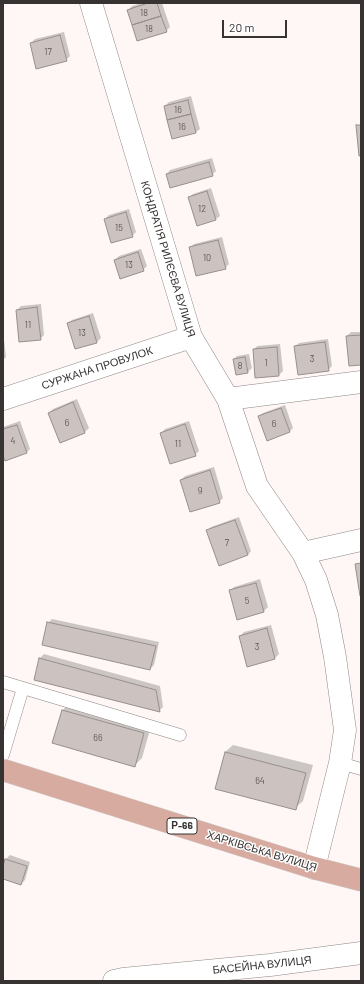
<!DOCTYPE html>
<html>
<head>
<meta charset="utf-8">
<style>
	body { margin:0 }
	#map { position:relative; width:364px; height:984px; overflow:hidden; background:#fef7f5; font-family:Barlow,sans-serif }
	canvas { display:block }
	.frame { position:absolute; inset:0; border:4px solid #363332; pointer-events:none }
	.scale { position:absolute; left:222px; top:20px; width:65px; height:18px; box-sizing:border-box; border:2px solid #363332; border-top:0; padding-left:5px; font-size:12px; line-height:14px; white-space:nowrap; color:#363332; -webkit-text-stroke:3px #fff; paint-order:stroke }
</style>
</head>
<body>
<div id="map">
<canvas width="364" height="984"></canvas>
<div class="frame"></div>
<div class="scale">20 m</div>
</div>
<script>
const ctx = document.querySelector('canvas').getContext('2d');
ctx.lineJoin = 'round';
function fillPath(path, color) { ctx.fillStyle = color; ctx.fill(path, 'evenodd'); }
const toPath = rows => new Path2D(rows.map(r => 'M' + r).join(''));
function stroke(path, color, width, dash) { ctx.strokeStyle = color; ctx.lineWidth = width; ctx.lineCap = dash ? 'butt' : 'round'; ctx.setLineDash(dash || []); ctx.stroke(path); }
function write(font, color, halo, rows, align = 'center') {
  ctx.font = font + ' Barlow,sans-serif'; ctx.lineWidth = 3; ctx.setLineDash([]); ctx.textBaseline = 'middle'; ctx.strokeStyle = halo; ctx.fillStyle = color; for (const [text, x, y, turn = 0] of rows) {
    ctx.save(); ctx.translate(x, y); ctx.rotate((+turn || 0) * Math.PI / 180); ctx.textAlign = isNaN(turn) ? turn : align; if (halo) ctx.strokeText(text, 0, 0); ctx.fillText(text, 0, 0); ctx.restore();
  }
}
fillPath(toPath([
	[142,3,162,3,170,27,166,31,128,10,132,6],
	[64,32,70,56,66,60,31,43,35,39],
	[191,96,200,129,196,132,173,138,165,106,169,102],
	[212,158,216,171,212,175,167,174,170,170],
	[211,188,220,216,216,219,190,197,193,194],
	[129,209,136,232,132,236,105,219,109,215],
	[222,237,229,264,225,268,190,248,194,244],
	[141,249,147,266,143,270,115,260,119,256],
	[41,304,44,335,40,339,17,310,21,306],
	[93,313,101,338,97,342,76,348,68,323,72,320],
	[3,331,6,357,3,360],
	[351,332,361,332,361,364,347,336],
	[328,339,332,366,328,370,295,346,299,343],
	[280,344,283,371,279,375,256,377,254,350,257,346],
	[249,354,252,368,248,372,236,374,234,359,237,356],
	[77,399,89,428,85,432,61,441,49,413,53,409],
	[285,405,293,428,289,432,259,416,263,413],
	[20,421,30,449,26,453,3,453,3,427],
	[189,421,199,451,195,455,161,433,165,429],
	[214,467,223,498,219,502,181,480,185,476],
	[239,517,251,551,248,555,207,531,211,527],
	[260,579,268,607,264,611,238,618,230,591,234,587],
	[52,619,159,642,154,665,150,669,48,623],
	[271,625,279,654,275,658,240,636,244,632],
	[44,654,160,686,163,707,159,711,35,679,40,658],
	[70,702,151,726,142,758,134,766,53,743,63,710],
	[233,745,313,765,303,801,295,808,225,752],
	[10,855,30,862,25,880,21,884,3,878,3,869,6,859],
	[361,980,361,981,346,981]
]), '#0003');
const building = toPath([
	[148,3,157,3,161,16,132,25,127,10,148,3],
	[161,16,167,32,137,41,132,25,161,16],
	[60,35,67,61,36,69,30,43,60,35],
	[188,100,191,114,167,120,164,106,188,100],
	[191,114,196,133,172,139,167,120,191,114],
	[356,125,361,125,361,156,359,156,356,125],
	[209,162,213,176,170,188,166,174,209,162],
	[207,191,216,220,197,226,188,197,207,191],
	[126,212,133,237,111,243,104,219,126,212],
	[218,240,226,269,196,276,189,247,218,240],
	[138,252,144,271,120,279,114,260,138,252],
	[37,307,41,340,19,342,16,310,37,307],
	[89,316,97,343,75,349,67,323,89,316],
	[361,335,361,365,349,366,346,336,361,335],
	[325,342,329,371,298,375,294,346,325,342],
	[277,347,279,376,255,378,253,349,277,347],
	[245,357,248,373,236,375,233,359,245,357],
	[73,402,85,433,60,443,48,413,73,402],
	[281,408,290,432,267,441,258,416,281,408],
	[185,424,196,456,170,464,160,433,185,424],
	[17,425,27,453,5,461,3,456,3,429,17,425],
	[210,470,220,503,190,512,180,480,210,470],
	[235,520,248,555,219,566,206,530,235,520],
	[361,563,361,596,360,596,355,564,361,563],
	[256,583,264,612,237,620,229,590,256,583],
	[47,622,156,646,150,670,42,645,47,622],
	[267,628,275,659,247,667,239,636,267,628],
	[39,658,156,690,160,712,34,680,39,658],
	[62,710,144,733,135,767,52,743,62,710],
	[225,752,306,773,296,810,215,789,225,752],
	[5,859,27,866,21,885,3,879,3,866,5,859]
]);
fillPath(building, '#ccc3c1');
stroke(building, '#978f8c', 1);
const service = toPath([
	[3,682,180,735],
	[3,755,23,688],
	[340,763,361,769]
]);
const minor = toPath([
	[91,3,191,337,228,399,257,486,303,553,316,580,327,615,335,657,345,730,340,763,314,868],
	[3,399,191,337],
	[228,399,361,382],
	[303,553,361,540],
	[114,981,123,979,270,965,361,953]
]);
const primary = toPath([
	[3,770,314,868,361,880]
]);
stroke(service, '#8f8785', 13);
stroke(minor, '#8f8785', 23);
stroke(primary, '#d7d6d6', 23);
stroke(service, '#fff', 12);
stroke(minor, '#fff', 22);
stroke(primary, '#d7ab9f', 22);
write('9px', '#5c5756', null, [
	["18",144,13],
	["18",149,29],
	["17",48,52],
	["16",178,110],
	["16",182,127],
	["12",202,209],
	["15",119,228],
	["10",207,258],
	["13",129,265],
	["11",28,325],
	["13",82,333],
	["3",312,359],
	["1",266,363],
	["8",240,366],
	["6",67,423],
	["6",274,424],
	["4",13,441],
	["11",178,444],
	["9",200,491],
	["7",227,543],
	["5",247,601],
	["3",257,647],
	["66",98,738],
	["64",260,781]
]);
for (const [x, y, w] of [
	[182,826,30]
]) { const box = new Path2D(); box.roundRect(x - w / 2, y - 8, w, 16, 3); ctx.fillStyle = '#fff'; ctx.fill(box); stroke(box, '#363332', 1); }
write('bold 10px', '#363332', null, [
	["Р-66",182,826]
]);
write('11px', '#363332', '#fff', [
	["КОНДРАТІЯ РИЛЄЄВА ВУЛИЦЯ",168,259,73],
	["СУРЖАНА ПРОВУЛОК",97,368,-18],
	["ХАРКІВСЬКА ВУЛИЦЯ",262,851,17],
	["БАСЕЙНА ВУЛИЦЯ",262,965,-6]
]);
</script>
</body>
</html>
